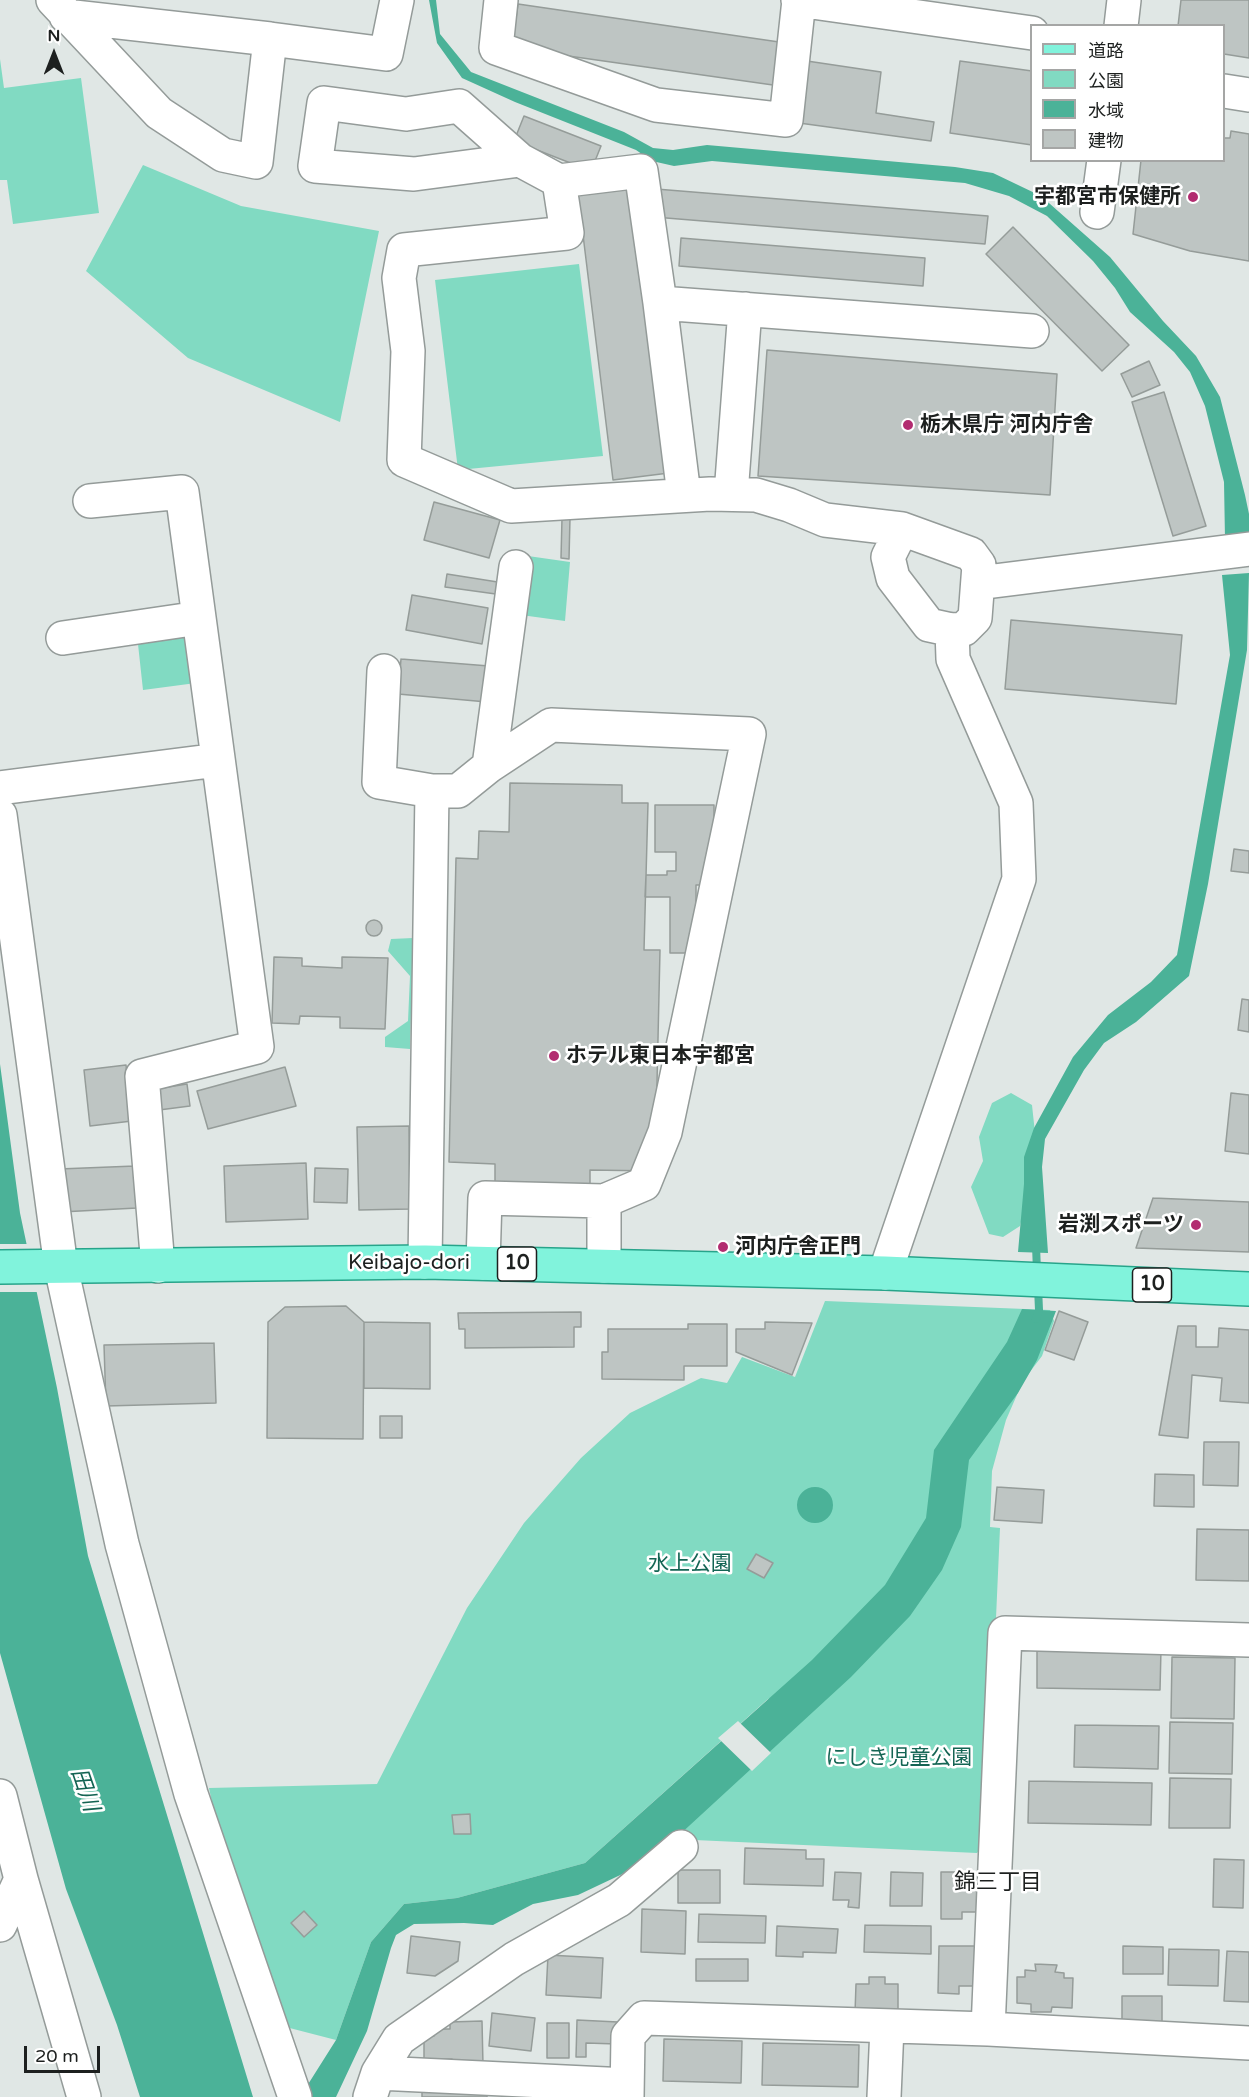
<!DOCTYPE html>
<html>
<head>
<meta charset="utf-8">
<style>
	body { margin:0 }
	#map { position:relative; width:1249px; height:2097px; overflow:hidden; background:#e0e7e5; font-family:"Varela Round","Noto Sans JP",sans-serif }
	canvas { display:block }
	.legend { position:absolute; left:1030px; top:24px; width:195px; height:138px; box-sizing:border-box; background:#fff; border:2px solid #a5a6a5; margin:0; padding:8px 10px; list-style:none; font-size:18px; color:#1d201f }
	.legend li { display:flex; align-items:center; gap:12px; height:30px }
	.legend b { width:30px; border:2px solid #a5a6a5 }
	.north { position:absolute; left:24px; top:24px; width:60px; height:60px; -webkit-text-stroke:4px #fff; paint-order:stroke; rotate:0deg; font-size:16px; font-weight:700; line-height:24px; text-align:center; color:#1d201f }
	.north::after { content:''; display:block; margin:auto; width:21px; height:27px; background:#1d201f; clip-path:polygon(50% 0,100% 100%,50% 72%,0 100%) }
	.scale { position:absolute; left:24px; top:2046px; width:76px; height:27px; box-sizing:border-box; border:3px solid #1d201f; border-top:0; padding-left:8px; font-size:18px; line-height:21px; white-space:nowrap; color:#1d201f; -webkit-text-stroke:4px #fff; paint-order:stroke }
</style>
</head>
<body>
<div id="map">
<canvas width="1249" height="2097"></canvas>
<ul class="legend">
<li><b style="height:8px;background:#81f3dc"></b>道路</li>
<li><b style="height:16px;background:#81dac2"></b>公園</li>
<li><b style="height:16px;background:#4bb298"></b>水域</li>
<li><b style="height:16px;background:#bec5c3"></b>建物</li>
</ul>
<div class="north">N</div>
<div class="scale">20 m</div>
</div>
<script>
const ctx = document.querySelector('canvas').getContext('2d');
ctx.lineJoin = 'round';
function fillPath(path, color) { ctx.fillStyle = color; ctx.fill(path, 'evenodd'); }
const toPath = rows => new Path2D(rows.map(r => 'M' + r).join(''));
function stroke(path, color, width, dash) { ctx.strokeStyle = color; ctx.lineWidth = width; ctx.lineCap = dash ? 'butt' : 'round'; ctx.setLineDash(dash || []); ctx.stroke(path); }
function write(font, color, halo, rows, align = 'center') {
  ctx.font = font + ' "Varela Round","Noto Sans JP",sans-serif'; ctx.lineWidth = 5; ctx.setLineDash([]); ctx.textBaseline = 'middle'; ctx.strokeStyle = halo; ctx.fillStyle = color; for (const [text, x, y, turn = 0] of rows) {
    ctx.save(); ctx.translate(x, y); ctx.rotate((+turn || 0) * Math.PI / 180); ctx.textAlign = isNaN(turn) ? turn : align; if (halo) ctx.strokeText(text, 0, 0); ctx.fillText(text, 0, 0); ctx.restore();
  }
}
fillPath(toPath([
	[0,59,4,88,81,78,99,213,13,224,7,180,0,180],
	[143,165,241,206,379,231,340,422,188,358,86,271],
	[579,264,603,456,458,470,435,280],
	[528,556,570,562,565,621,521,615],
	[137,635,189,635,196,683,143,690],
	[413,938,410,1049,385,1047,385,1037,408,1021,410,976,388,951,391,939],
	[1011,1093,1032,1105,1035,1133,1028,1193,1020,1226,1003,1237,989,1234,971,1187,983,1161,979,1137,992,1103],
	[825,1301,1050,1310,1054,1321,1042,1356,1023,1381,1006,1420,992,1471,990,1527,1000,1528,986,1843,977,1853,673,1839,769,1698,585,1863,457,1898,404,1904,371,1942,336,2040,278,2025,221,1845,209,1788,377,1784,467,1608,524,1523,581,1458,630,1413,701,1378,727,1383,742,1357,795,1377]
]), '#81dac2');
fillPath(toPath([
	[429,0,436,0,440,34,471,72,624,132,653,148,673,150,707,145,955,167,993,173,1041,196,1110,257,1163,321,1196,356,1220,397,1245,495,1249,514,1249,537,1225,539,1224,482,1205,406,1190,372,1174,352,1130,312,1115,288,1093,261,1047,216,1009,196,965,183,712,161,674,166,652,161,636,150,515,102,462,78,437,43],
	[1249,573,1247,650,1208,884,1189,976,1136,1022,1104,1043,1084,1070,1045,1139,1042,1167,1048,1253,1018,1252,1024,1184,1024,1157,1034,1128,1073,1057,1108,1015,1151,982,1177,955,1230,655,1222,575],
	[0,1064,20,1213,57,1388,88,1556,253,2097,140,2097,117,2025,66,1889,0,1653],
	[1022,1309,1056,1311,1037,1360,1018,1393,969,1460,961,1527,942,1570,910,1616,851,1677,652,1860,578,1895,533,1904,493,1925,464,1923,414,1924,396,1935,391,1948,367,2031,336,2097,300,2097,336,2040,371,1942,404,1904,457,1898,585,1863,812,1660,885,1585,926,1518,934,1450,1007,1342],
	'797 1505a18 18 0 1 1 36 0a18 18 0 1 1-36 0Z'
]), '#4bb298');
fillPath(toPath([
	[0,1244,29,1244,39,1292,0,1292],
	[738,1721,771,1753,752,1771,718,1738]
]), '#e0e7e5');
stroke(toPath([
	[1036,1245,1037,1272],
	[1036,1319,1039,1310,1038,1287]
]), '#4bb298', 8);
const building = toPath([
	[1181,0,1249,0,1249,58,1224,54,1224,26,1178,26,1181,0],
	[518,4,786,43,780,86,512,48,518,4],
	[807,61,881,72,876,113,934,122,931,141,799,123,807,61],
	[960,61,1032,71,1032,145,950,133,960,61],
	[524,116,601,146,591,171,514,141,524,116],
	[1231,131,1249,134,1249,261,1190,251,1133,234,1141,160,1224,160,1224,138,1230,138,1231,131],
	[634,187,669,473,613,480,578,194,634,187],
	[656,189,988,216,985,244,654,217,656,189],
	[1013,227,1129,345,1102,371,986,254,1013,227],
	[681,238,925,258,923,286,679,266,681,238],
	[767,350,1057,374,1050,495,758,476,767,350],
	[1149,361,1160,385,1132,397,1121,374,1149,361],
	[1164,392,1206,526,1173,536,1132,402,1164,392],
	[434,502,500,520,489,558,424,540,434,502],
	[562,518,570,518,569,559,561,558,562,518],
	[447,574,504,583,503,595,445,587,447,574],
	[412,595,488,608,482,644,406,630,412,595],
	[1011,620,1182,635,1176,704,1005,689,1011,620],
	[401,659,489,666,487,702,398,694,401,659],
	[510,783,622,785,622,803,648,803,644,950,660,950,655,1171,590,1170,590,1188,495,1186,495,1164,449,1162,456,858,478,859,479,831,509,832,510,783],
	[655,805,714,805,714,852,708,885,696,885,696,953,670,953,670,897,645,897,646,875,667,875,667,871,676,871,676,852,655,852,655,805],
	[1234,849,1249,851,1249,873,1231,871,1234,849],
	'366 928a8 8 0 1 1 16 0a8 8 0 1 1-16 0Z',
	[274,957,302,958,302,966,342,968,342,957,388,958,385,1029,340,1028,340,1017,300,1016,299,1024,272,1023,274,957],
	[1242,999,1249,1000,1249,1032,1238,1030,1242,999],
	[126,1065,132,1121,90,1126,84,1070,126,1065],
	[285,1067,296,1106,208,1129,197,1091,285,1067],
	[187,1084,190,1106,159,1110,156,1089,187,1084],
	[1231,1093,1249,1095,1249,1154,1225,1151,1231,1093],
	[409,1126,410,1209,359,1210,357,1127,409,1126],
	[306,1163,308,1219,226,1222,224,1166,306,1163],
	[135,1166,137,1208,61,1212,59,1169,135,1166],
	[315,1168,348,1169,347,1203,314,1202,315,1168],
	[1153,1198,1249,1202,1249,1252,1136,1248,1153,1198],
	[346,1306,364,1322,363,1439,267,1438,268,1322,285,1307,346,1306],
	[1059,1311,1088,1322,1074,1360,1045,1350,1059,1311],
	[581,1312,581,1327,574,1327,574,1347,465,1348,465,1329,459,1329,458,1313,581,1312],
	[364,1322,430,1323,430,1389,364,1388,364,1322],
	[765,1322,812,1323,792,1375,736,1352,736,1329,765,1329,765,1322],
	[688,1324,727,1324,727,1366,684,1366,684,1380,602,1379,602,1352,608,1352,608,1329,688,1329,688,1324],
	[1178,1326,1196,1326,1196,1347,1218,1347,1219,1328,1249,1330,1249,1403,1220,1401,1222,1378,1192,1375,1188,1438,1159,1435,1178,1326],
	[214,1343,216,1403,106,1406,104,1345,214,1343],
	[380,1416,402,1416,402,1438,380,1438,380,1416],
	[1204,1442,1239,1442,1238,1486,1203,1485,1204,1442],
	[1155,1474,1194,1475,1194,1507,1154,1506,1155,1474],
	[997,1487,1044,1490,1042,1523,994,1520,997,1487],
	[1197,1529,1249,1530,1249,1581,1196,1580,1197,1529],
	[756,1554,773,1563,764,1578,747,1569,756,1554],
	[1037,1647,1161,1649,1160,1690,1037,1688,1037,1647],
	[1172,1657,1235,1658,1234,1719,1171,1718,1172,1657],
	[1170,1722,1233,1723,1232,1774,1169,1773,1170,1722],
	[1075,1725,1159,1726,1158,1769,1074,1767,1075,1725],
	[1170,1778,1231,1779,1230,1828,1169,1828,1170,1778],
	[1029,1781,1152,1783,1151,1825,1028,1823,1029,1781],
	[470,1814,471,1834,454,1834,452,1815,470,1814],
	[745,1848,806,1850,806,1859,824,1859,823,1886,744,1884,745,1848],
	[1214,1859,1244,1860,1243,1908,1213,1907,1214,1859],
	[678,1870,720,1870,720,1903,678,1903,678,1870],
	[835,1872,861,1873,859,1908,848,1907,849,1900,833,1900,835,1872],
	[891,1872,923,1873,922,1906,890,1906,891,1872],
	[941,1872,980,1872,980,1912,962,1912,962,1919,941,1919,941,1872],
	[642,1909,686,1911,685,1954,641,1952,642,1909],
	[304,1911,317,1925,304,1937,291,1923,304,1911],
	[699,1914,766,1916,765,1943,698,1942,699,1914],
	[865,1925,931,1926,931,1954,864,1952,865,1925],
	[777,1926,838,1929,836,1953,803,1952,803,1957,776,1956,777,1926],
	[411,1936,460,1942,458,1961,435,1976,407,1973,411,1936],
	[939,1946,978,1946,978,1986,959,1986,959,1994,938,1993,939,1946],
	[1123,1946,1163,1947,1163,1974,1123,1974,1123,1946],
	[1169,1949,1219,1950,1218,1986,1168,1985,1169,1949],
	[1227,1951,1249,1952,1249,2002,1224,2001,1227,1951],
	[548,1955,603,1958,601,1998,546,1995,548,1955],
	[696,1959,748,1959,748,1981,696,1981,696,1959],
	[1035,1964,1057,1965,1055,1972,1064,1973,1064,1978,1073,1978,1072,2008,1052,2007,1051,2012,1031,2012,1031,2004,1017,2003,1017,1977,1025,1977,1025,1970,1036,1971,1035,1964],
	[869,1977,885,1977,885,1984,898,1984,898,2013,855,2013,856,1984,869,1984,869,1977],
	[1122,1996,1162,1996,1162,2024,1122,2024,1122,1996],
	[492,2013,535,2018,531,2051,489,2046,492,2013],
	[577,2020,618,2022,617,2044,586,2043,586,2057,576,2057,577,2020],
	[482,2021,483,2065,452,2065,452,2059,424,2060,424,2036,434,2036,434,2029,450,2029,450,2022,482,2021],
	[547,2023,569,2023,569,2058,547,2058,547,2023],
	[664,2039,742,2041,741,2083,663,2081,664,2039],
	[763,2043,859,2045,858,2087,762,2085,763,2043],
	[422,2088,487,2089,487,2097,422,2097,422,2088]
]);
fillPath(building, '#bec5c3');
stroke(building, '#959c99', 1.5);
const minor = toPath([
	[53,0,159,113,223,155,256,162,270,39,386,54,397,0],
	[501,0,496,48,656,105,786,120,799,0],
	[798,0,1032,33],
	[66,16,270,39],
	[1121,26,1124,0],
	[1224,91,1249,95],
	[520,160,459,106,406,114,324,103,315,166,414,174,520,160,559,181],
	[1097,212,1104,160],
	[660,303,684,495],
	[731,494,745,309],
	[90,501,182,492,257,1047,142,1076,158,1266],
	[902,529,825,520,789,505,756,495,710,494,511,506,404,460,408,351,399,278,404,250,567,233,559,181,641,171,660,303,1032,331],
	[902,529,971,554,979,565,975,618,964,629,952,630,929,625,893,578,888,557,902,529],
	[978,583,1249,549],
	[63,638,199,618],
	[384,671,379,782,432,791,458,791,489,766,551,725,749,734,665,1132,644,1184,604,1201,604,1266],
	[489,766,516,567],
	[0,788,218,760],
	[0,815,61,1267,122,1544,191,1794,295,2097],
	[425,1262,432,791],
	[483,1263,485,1198,604,1201],
	[885,1273,1019,879,1016,803,953,659,952,630],
	[0,1796,21,1879,0,1925],
	[21,1879,84,2097],
	[988,2029,1005,1633,1249,1640],
	[378,2073,399,2039,514,1959,619,1900,681,1847],
	[370,2097,378,2073,627,2085],
	[627,2097,628,2036,644,2018,988,2029,1249,2043],
	[884,2097,887,2027]
]);
const major = toPath([
	[0,1267,425,1262,885,1273,1249,1289]
]);
stroke(minor, '#949b99', 36);
stroke(major, '#27a48a', 36);
stroke(minor, '#fff', 33);
stroke(major, '#81f3dc', 33);
for (const [x, y, r, color] of [
	[1193,197,6,"#b22c70"],
	[908,425,6,"#b22c70"],
	[554,1056,6,"#b22c70"],
	[1196,1225,6,"#b22c70"],
	[723,1247,6,"#b22c70"]
]) { const dot = new Path2D(); dot.arc(x, y, r, 0, 2 * Math.PI); ctx.fillStyle = color; ctx.fill(dot); stroke(dot, '#fff', 2); }
for (const [x, y, w] of [
	[517,1264,39],
	[1152,1285,39]
]) { const box = new Path2D(); box.roundRect(x - w / 2, y - 17, w, 34, 4.5); ctx.fillStyle = '#fff'; ctx.fill(box); stroke(box, '#1d201f', 1.5); }
write('bold 20px', '#1d201f', null, [
	["10",517,1264],
	["10",1152,1285]
]);
write('bold 21px', '#1d201f', '#fff', [
	["宇都宮市保健所",1181,197,"right"],
	["栃木県庁 河内庁舎",920,425],
	["ホテル東日本宇都宮",566,1056],
	["岩渕スポーツ",1184,1225,"right"],
	["河内庁舎正門",735,1247]
], 'left');
write('21px', '#1d201f', '#fff', [
	["Keibajo-dori",409,1263]
]);
write('21px', '#146554', '#fff', [
	["水上公園",690,1564],
	["にしき児童公園",899,1758]
]);
write('italic 22px', '#136453', '#fff', [
	["田川",84,1790,71]
]);
write('22px', '#1d201f', '#fff', [
	["錦三丁目",998,1883]
]);
</script>
</body>
</html>
